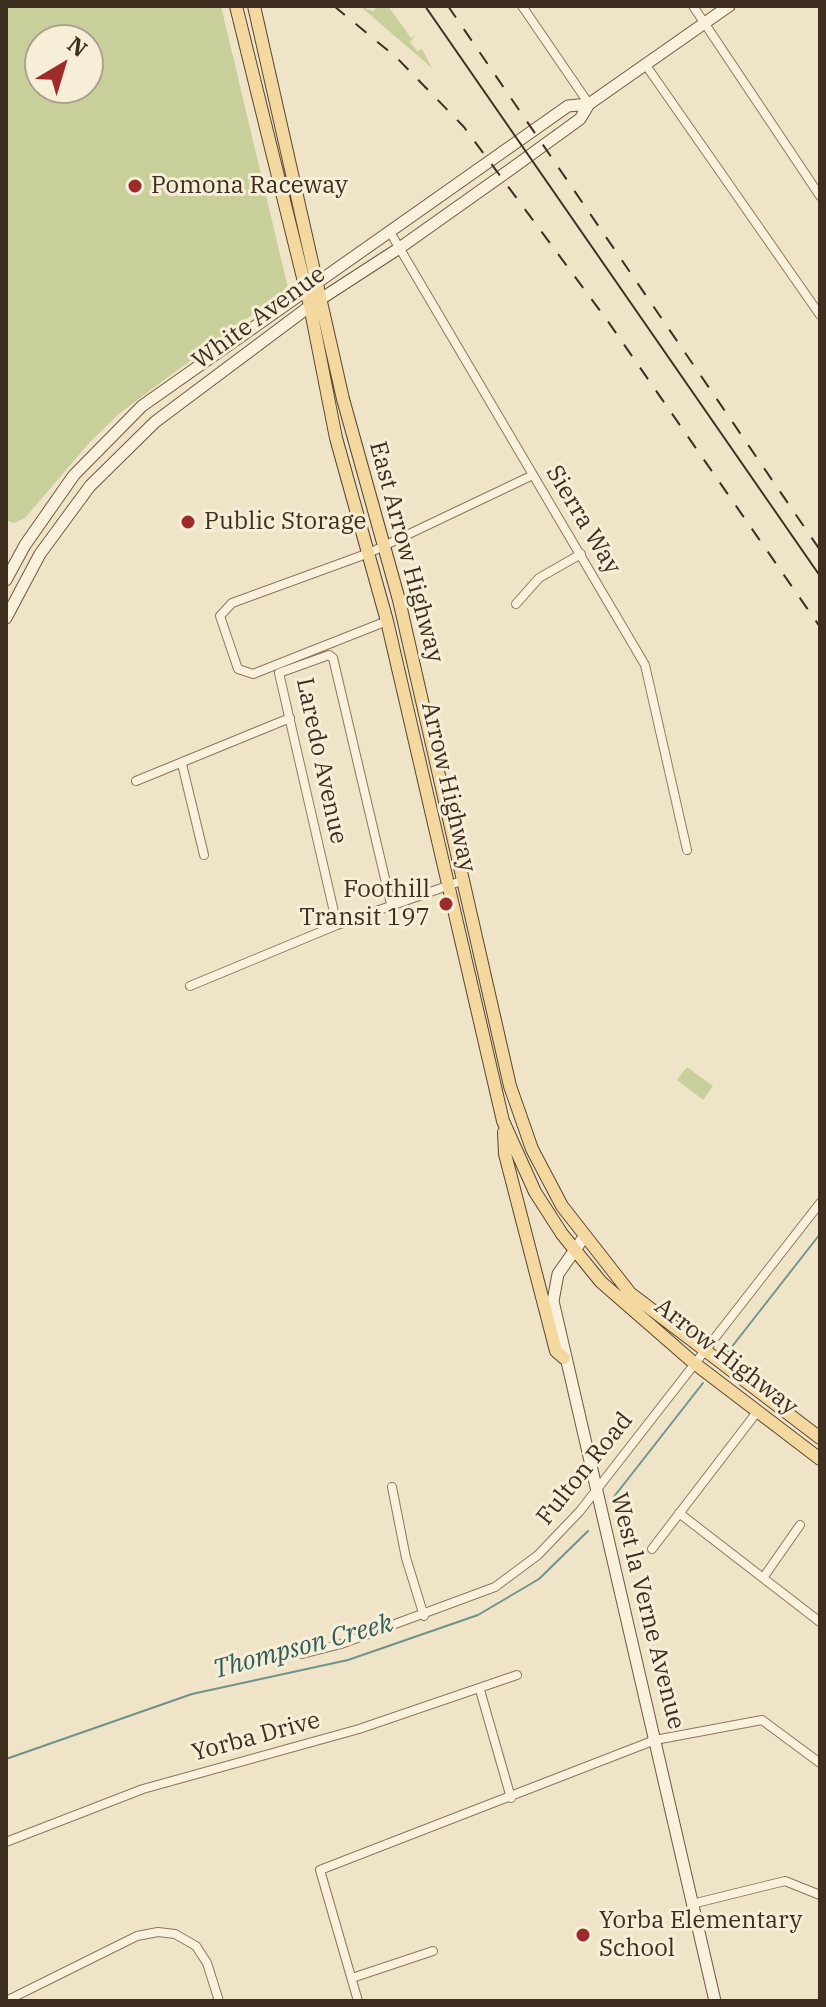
<!DOCTYPE html>
<html>
<head>
<meta charset="utf-8">
<style>
	body { margin:0 }
	#map { position:relative; width:826px; height:2007px; overflow:hidden; background:#f0e4c8; font-family:"IBM Plex Serif",serif }
	canvas { display:block }
	.frame { position:absolute; inset:0; border:8px solid #3d2e20; pointer-events:none }
	.north { position:absolute; left:24px; top:24px; width:80px; height:80px; box-sizing:border-box; background:#f7eed8; border:2px solid #ada18e; border-radius:50%; rotate:38deg; font-size:22px; font-weight:700; line-height:32px; text-align:center; color:#3d2e20 }
	.north::after { content:''; display:block; margin:auto; width:28px; height:36px; background:#9e2a2b; clip-path:polygon(50% 0,100% 100%,50% 72%,0 100%) }
</style>
</head>
<body>
<div id="map">
<canvas width="826" height="2007"></canvas>
<div class="frame"></div>
<div class="north">N</div>
</div>
<script>
const ctx = document.querySelector('canvas').getContext('2d');
ctx.lineJoin = 'round';
function fillPath(path, color) { ctx.fillStyle = color; ctx.fill(path, 'evenodd'); }
const toPath = rows => new Path2D(rows.map(r => 'M' + r).join(''));
function stroke(path, color, width, dash) { ctx.strokeStyle = color; ctx.lineWidth = width; ctx.lineCap = dash ? 'butt' : 'round'; ctx.setLineDash(dash || []); ctx.stroke(path); }
function write(font, color, halo, rows, align = 'center') {
  ctx.font = font + ' "IBM Plex Serif",serif'; ctx.lineWidth = 6; ctx.setLineDash([]); ctx.textBaseline = 'middle'; ctx.strokeStyle = halo; ctx.fillStyle = color; for (const [text, x, y, turn = 0] of rows) {
    ctx.save(); ctx.translate(x, y); ctx.rotate((+turn || 0) * Math.PI / 180); ctx.textAlign = isNaN(turn) ? turn : align; if (halo) ctx.strokeText(text, 0, 0); ctx.fillText(text, 0, 0); ctx.restore();
  }
}
fillPath(toPath([
	[6,6,221,6,288,288,120,413,90,442,25,518,14,523,6,520],
	[40,40,88,40,88,88,40,88],
	[360,6,373,11,378,6,388,6,411,38,416,35,410,42,417,51,422,49,432,68],
	[687,1067,713,1086,703,1100,677,1080]
]), '#c9cf9b');
stroke(toPath([
	[727,1353,820,1234],
	[613,1498,703,1383],
	[6,1759,192,1694,348,1660,478,1615,539,1579,588,1531]
]), '#6f938a', 2);
const minor = toPath([
	[522,6,589,104],
	[693,6,820,196],
	[645,64,820,315],
	[390,232,645,665,687,850],
	[516,604,539,578,581,554],
	[387,621,253,674,238,669,220,616,232,603,369,553,533,475],
	[182,764,204,855],
	[136,781,290,718],
	[337,925,279,673,329,655,333,658,391,904],
	[190,986,337,925,464,880],
	[392,1487,406,1558,424,1616],
	[679,1513,820,1622],
	[652,1549,757,1412],
	[763,1578,800,1525],
	[302,1654,341,1644,495,1587,538,1555,580,1511,820,1203],
	[480,1690,511,1798],
	[6,1842,143,1789,359,1729,517,1675],
	[692,1904,785,1881,820,1895],
	[352,1978,433,1951],
	[6,2001,137,1936,158,1932,175,1934,196,1946,207,1963,219,2001],
	[358,2001,320,1870,655,1740,762,1720,820,1763]
]);
const secondary = toPath([
	[6,580,25,545,74,475,142,406,568,106,589,104],
	[6,618,40,554,90,486,155,422,310,306,401,247,511,169,580,119,589,104,729,6],
	[584,1237,558,1274,553,1301,715,2001]
]);
const primary = toPath([
	[236,6,310,306,336,438,387,621,503,1121,535,1192,562,1234,601,1282,694,1363,820,1459],
	[254,6,343,399,399,600,510,1086,532,1149,562,1206,630,1293,820,1438],
	[504,1132,505,1154,556,1351,564,1358]
]);
stroke(minor, '#8d765c', 10);
stroke(secondary, '#6f573f', 13);
stroke(primary, '#5b4430', 14);
stroke(minor, '#faf1dc', 8);
stroke(secondary, '#faf1dc', 11);
stroke(primary, '#f3d9a0', 12);
stroke(toPath([
	[425,6,820,576]
]), '#3d2e20', 2);
stroke(toPath([
	[334,6,397,58,464,127,607,320,820,627],
	[448,6,820,550]
]), '#3d2e20', 2, [14, 14]);
for (const [x, y, r, color] of [
	[135,186,8,"#9e2a2b"],
	[188,522,8,"#9e2a2b"],
	[446,904,8,"#9e2a2b"],
	[583,1935,8,"#9e2a2b"]
]) { const dot = new Path2D(); dot.arc(x, y, r, 0, 2 * Math.PI); ctx.fillStyle = color; ctx.fill(dot); stroke(dot, '#f7eed8', 3); }
write('24px', '#3d2e20', '#f7eed8', [
	["Pomona Raceway",151,186],
	["Public Storage",204,522],
	["Foothill",430,890,"right"],
	["Transit 197",430,918,"right"],
	["Yorba Elementary",599,1921],
	["School",599,1949]
], 'left');
write('24px', '#3d2e20', '#f7eed8', [
	["White Avenue",259,318,-36],
	["Sierra Way",583,520,59],
	["East Arrow Highway",406,552,75],
	["Laredo Avenue",321,761,78],
	["Arrow Highway",448,787,77],
	["Arrow Highway",726,1357,38],
	["Fulton Road",585,1469,-51],
	["West la Verne Avenue",647,1611,76],
	["Yorba Drive",256,1737,-15]
]);
write('italic 26px', '#2f5d5a', '#f7eed8', [
	["Thompson Creek",303,1647,-15]
]);
</script>
</body>
</html>
